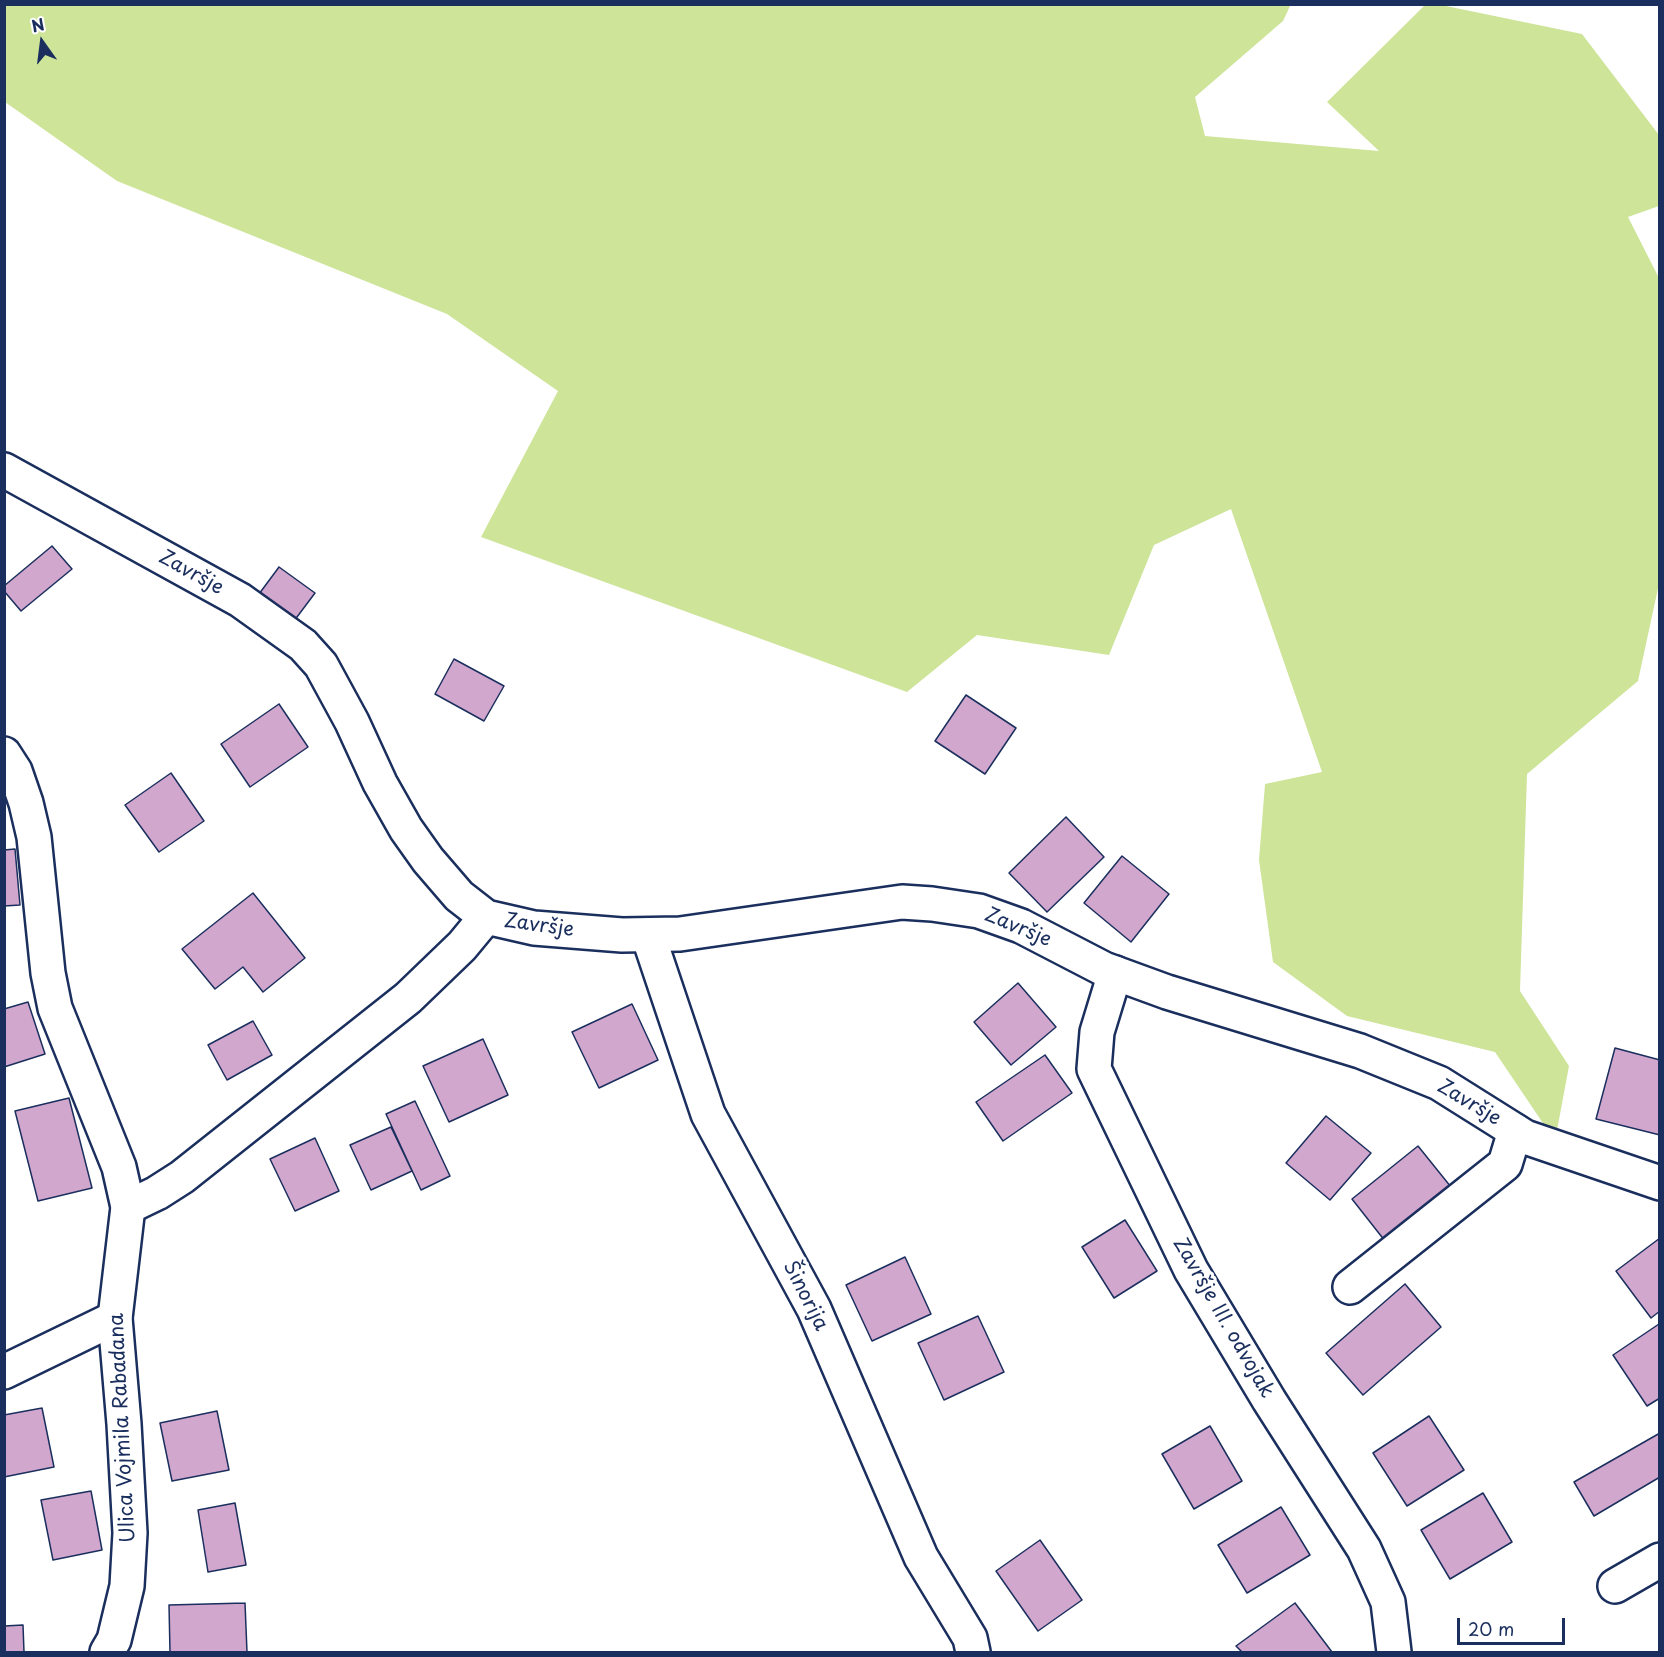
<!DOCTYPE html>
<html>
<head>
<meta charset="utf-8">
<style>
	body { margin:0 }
	#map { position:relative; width:1664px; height:1657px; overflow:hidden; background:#fff; font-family:"Playpen Sans",sans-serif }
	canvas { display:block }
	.frame { position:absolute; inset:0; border:6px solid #1b2f5e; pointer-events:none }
	.north { position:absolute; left:12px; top:12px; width:60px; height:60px; -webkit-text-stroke:4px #fff; paint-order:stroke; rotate:346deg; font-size:16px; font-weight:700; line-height:24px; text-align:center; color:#1b2f5e }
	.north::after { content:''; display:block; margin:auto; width:21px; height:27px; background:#1b2f5e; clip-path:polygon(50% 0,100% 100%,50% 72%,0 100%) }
	.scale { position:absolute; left:1457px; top:1618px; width:108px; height:27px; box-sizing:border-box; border:3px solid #1b2f5e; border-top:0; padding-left:8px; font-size:18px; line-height:21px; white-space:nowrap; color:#1b2f5e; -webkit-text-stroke:4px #fff; paint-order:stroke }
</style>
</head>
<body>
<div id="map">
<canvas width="1664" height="1657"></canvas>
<div class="frame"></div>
<div class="north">N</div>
<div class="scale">20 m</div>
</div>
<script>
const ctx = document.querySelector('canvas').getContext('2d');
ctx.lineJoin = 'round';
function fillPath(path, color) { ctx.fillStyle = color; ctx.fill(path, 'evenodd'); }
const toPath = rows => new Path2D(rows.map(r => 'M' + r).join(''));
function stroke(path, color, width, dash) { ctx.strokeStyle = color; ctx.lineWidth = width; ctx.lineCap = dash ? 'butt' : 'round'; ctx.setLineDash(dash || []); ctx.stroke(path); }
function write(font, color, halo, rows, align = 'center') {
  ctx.font = font + ' "Playpen Sans",sans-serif'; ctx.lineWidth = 6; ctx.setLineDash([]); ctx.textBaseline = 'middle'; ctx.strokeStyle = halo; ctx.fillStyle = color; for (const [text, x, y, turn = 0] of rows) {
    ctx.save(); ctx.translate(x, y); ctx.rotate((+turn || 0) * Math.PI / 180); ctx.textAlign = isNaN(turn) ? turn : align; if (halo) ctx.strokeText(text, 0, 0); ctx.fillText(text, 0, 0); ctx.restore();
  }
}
fillPath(toPath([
	[1291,4,1283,21,1195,97,1205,136,1379,151,1327,102,1425,5,1441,5,1582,34,1659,135,1659,206,1628,217,1659,278,1660,579,1638,681,1527,774,1520,991,1569,1066,1555,1141,1495,1052,1347,1016,1273,962,1259,860,1265,784,1322,772,1231,509,1154,545,1109,655,977,635,907,692,481,537,558,391,447,314,117,181,5,102,6,5]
]), '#cee499');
const building = toPath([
	[52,546,72,569,21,611,4,591,4,586,52,546],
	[279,567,315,593,294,621,259,594,279,567],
	[454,659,504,686,484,721,435,694,454,659],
	[966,695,1016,728,985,774,935,741,966,695],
	[279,704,308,747,250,787,221,744,279,704],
	[171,773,204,821,159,852,125,805,171,773],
	[1066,817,1104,857,1047,912,1009,873,1066,817],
	[15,849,20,905,4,906,4,850,15,849],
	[1122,856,1169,894,1131,942,1084,903,1122,856],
	[253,893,305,958,263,992,243,967,215,989,182,949,253,893],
	[1018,983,1056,1027,1011,1065,974,1022,1018,983],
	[28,1002,45,1054,4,1067,4,1009,28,1002],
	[632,1004,658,1060,599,1088,572,1032,632,1004],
	[253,1021,272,1055,227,1080,208,1045,253,1021],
	[483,1039,508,1095,449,1122,423,1066,483,1039],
	[1615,1048,1660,1060,1660,1135,1596,1119,1615,1048],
	[1045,1055,1072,1093,1003,1141,976,1102,1045,1055],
	[69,1098,92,1188,38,1201,15,1111,69,1098],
	[415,1101,450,1176,421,1190,386,1114,415,1101],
	[1326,1116,1371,1153,1330,1200,1286,1163,1326,1116],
	[391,1127,412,1171,371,1190,350,1145,391,1127],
	[315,1138,339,1191,295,1211,270,1159,315,1138],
	[1418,1146,1451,1187,1385,1241,1352,1199,1418,1146],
	[1125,1220,1157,1271,1114,1298,1082,1247,1125,1220],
	[1660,1238,1660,1311,1651,1318,1616,1271,1660,1238],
	[905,1257,931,1314,872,1341,846,1285,905,1257],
	[1405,1284,1441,1327,1363,1395,1326,1353,1405,1284],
	[978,1316,1004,1372,944,1400,918,1343,978,1316],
	[1659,1324,1660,1398,1647,1406,1613,1355,1659,1324],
	[42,1408,54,1467,4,1477,4,1415,42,1408],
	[217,1411,229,1470,172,1481,160,1423,217,1411],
	[1429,1416,1464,1470,1407,1506,1373,1453,1429,1416],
	[1210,1426,1242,1481,1194,1509,1162,1454,1210,1426],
	[1660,1433,1660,1477,1594,1516,1574,1482,1660,1433],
	[91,1491,102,1550,53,1560,41,1500,91,1491],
	[1483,1493,1512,1542,1450,1579,1421,1530,1483,1493],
	[235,1503,246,1565,208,1572,198,1510,235,1503],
	[1281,1507,1310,1555,1247,1593,1218,1545,1281,1507],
	[1040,1540,1082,1600,1038,1631,996,1571,1040,1540],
	[245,1603,247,1652,170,1652,169,1605,245,1603],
	[1295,1603,1332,1652,1242,1652,1236,1646,1295,1603],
	[23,1625,24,1652,4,1652,4,1626,23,1625]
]);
fillPath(building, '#d1a7cd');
stroke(building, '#1b2f5e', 1.5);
const street = toPath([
	[648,935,708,1114,814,1309,921,1557,970,1638,973,1652],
	[1115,973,1097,1032,1094,1069,1191,1270,1269,1400,1364,1549,1388,1602,1394,1652],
	[128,1207,157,1193,182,1177,408,998,462,946,486,917],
	[1350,1287,1505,1164,1515,1131],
	[4,1372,115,1318],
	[1615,1586,1660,1560]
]);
const secondary = toPath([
	[4,470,240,600,303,645,321,665,352,722,380,783,406,829,428,860,459,896,486,917,534,928,622,935,680,934,902,902,932,904,979,911,1021,926,1104,969,1167,992,1360,1051,1439,1083,1525,1137,1660,1183],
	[4,754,15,771,26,803,34,837,48,973,55,1008,119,1167,128,1207,115,1318,124,1424,130,1533,127,1586,114,1640,107,1652]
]);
stroke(street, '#1b2f5e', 38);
stroke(secondary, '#1b2f5e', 38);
stroke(street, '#fff', 33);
stroke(secondary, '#fff', 33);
write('20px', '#1b2f5e', '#fff', [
	["Završje",191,573,29],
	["Završje",539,926,8],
	["Završje",1018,928,23],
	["Završje",1469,1103,31],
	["Šinorija",805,1296,63],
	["Završje III. odvojak",1223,1318,60],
	["Ulica Vojmila Rabadana",123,1428,-93]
]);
</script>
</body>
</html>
